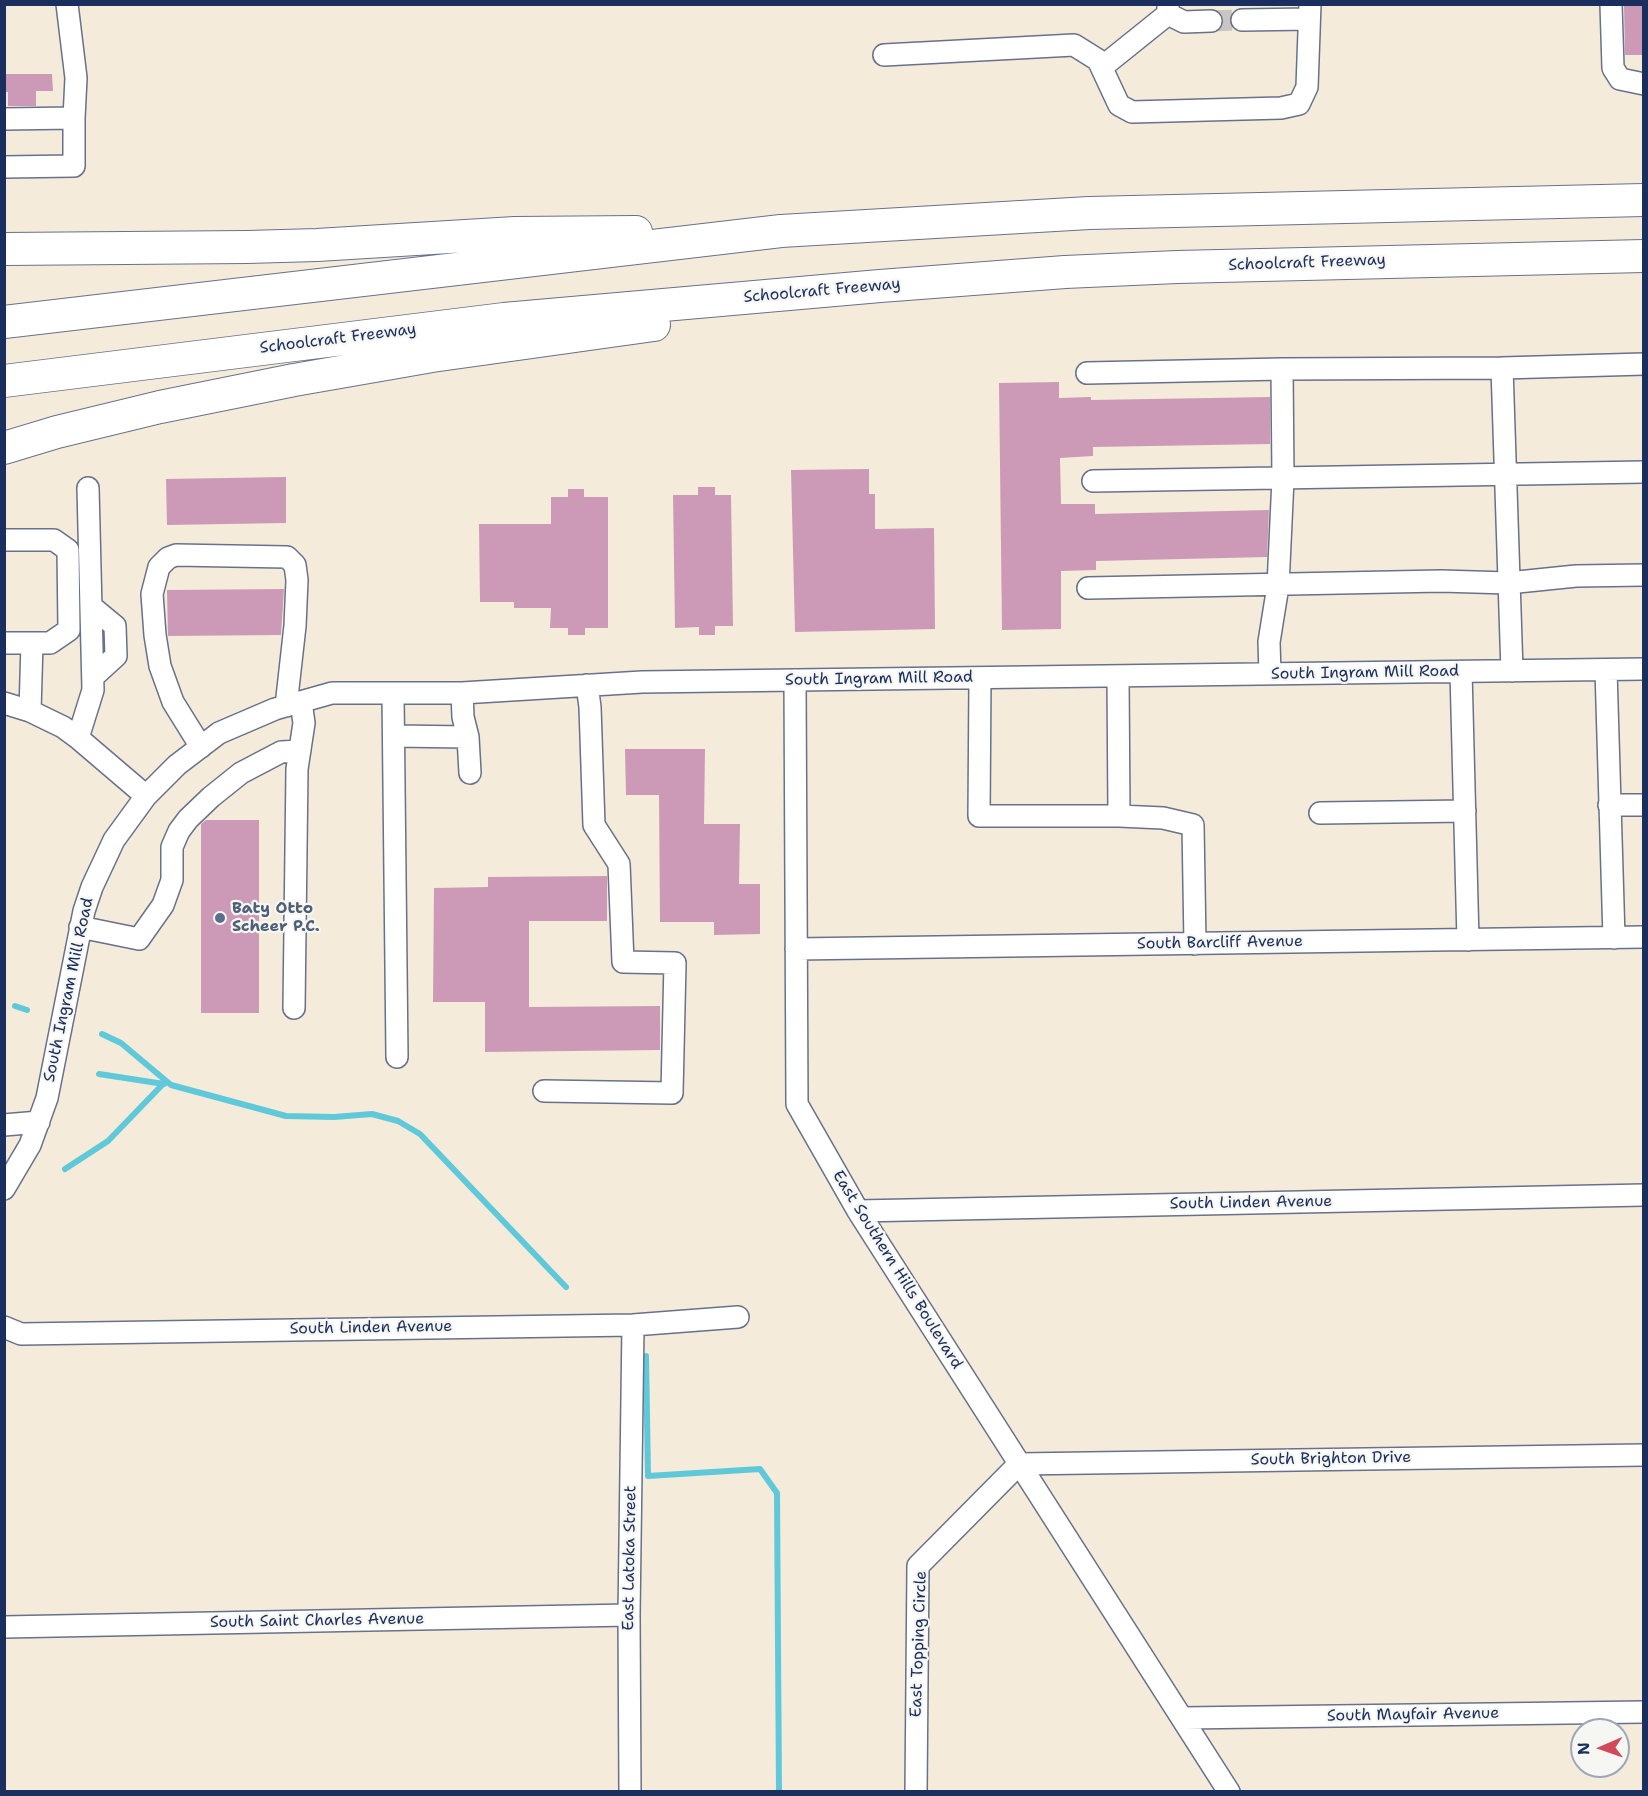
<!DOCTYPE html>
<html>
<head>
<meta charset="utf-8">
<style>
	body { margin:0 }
	#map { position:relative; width:1648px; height:1796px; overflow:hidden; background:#f4ebdb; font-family:"Shantell Sans",sans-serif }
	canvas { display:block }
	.frame { position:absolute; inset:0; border:6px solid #1b2f5e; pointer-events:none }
	.north { position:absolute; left:1570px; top:1718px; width:60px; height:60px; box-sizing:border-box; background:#f6f6f2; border:2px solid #9ea6b7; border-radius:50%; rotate:268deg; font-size:16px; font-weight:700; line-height:24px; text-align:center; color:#1b2f5e }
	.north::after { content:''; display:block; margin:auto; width:21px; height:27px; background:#d1495b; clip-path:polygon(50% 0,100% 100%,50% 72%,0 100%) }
</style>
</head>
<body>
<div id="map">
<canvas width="1648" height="1796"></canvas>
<div class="frame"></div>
<div class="north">N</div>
</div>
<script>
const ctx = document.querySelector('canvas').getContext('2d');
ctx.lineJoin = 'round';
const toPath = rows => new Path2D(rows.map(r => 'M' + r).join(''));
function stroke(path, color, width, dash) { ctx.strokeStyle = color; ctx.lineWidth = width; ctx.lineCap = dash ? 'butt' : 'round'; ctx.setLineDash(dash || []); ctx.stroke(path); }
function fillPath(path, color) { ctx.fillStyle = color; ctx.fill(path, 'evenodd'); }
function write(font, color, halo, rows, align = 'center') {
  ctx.font = font + ' "Shantell Sans",sans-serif'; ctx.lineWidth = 4.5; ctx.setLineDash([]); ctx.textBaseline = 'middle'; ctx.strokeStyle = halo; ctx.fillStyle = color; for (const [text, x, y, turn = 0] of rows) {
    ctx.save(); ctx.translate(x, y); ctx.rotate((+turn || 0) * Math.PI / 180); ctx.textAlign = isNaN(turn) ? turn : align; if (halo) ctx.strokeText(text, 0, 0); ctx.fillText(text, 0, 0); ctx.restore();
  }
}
stroke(toPath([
	[15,1006,27,1010],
	[102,1034,121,1043,171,1085,286,1116,334,1117,372,1114,398,1121,420,1134,566,1287],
	[99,1074,164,1084],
	[65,1169,108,1141,163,1084],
	[646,1356,648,1476,760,1469,777,1493,779,1792]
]), '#5fc9da', 6);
fillPath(toPath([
	[1624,4,1644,4,1644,55,1625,55],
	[4,74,52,74,53,91,36,91,36,106,8,106,8,92,4,92],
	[1059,382,1059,398,1091,397,1091,400,1270,397,1270,444,1093,447,1093,456,1060,458,1061,504,1095,504,1095,514,1269,510,1267,557,1096,561,1096,570,1061,571,1061,629,1002,630,999,383],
	[869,469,869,494,875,494,875,529,934,528,935,629,795,632,791,470],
	[286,477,286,523,167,525,166,479],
	[698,487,715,487,715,495,731,495,733,626,715,626,715,635,699,635,699,627,675,628,673,495,698,495],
	[568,489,584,489,584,497,608,497,608,628,585,628,585,635,568,635,568,628,550,628,551,608,514,608,514,602,480,602,479,524,551,524,551,497,568,497],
	[284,589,281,635,168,636,167,590],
	[625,749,705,749,704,824,740,824,739,884,760,884,760,934,714,935,714,922,660,922,659,795,626,795],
	[206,820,259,820,259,1013,201,1013,201,824],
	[607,876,607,921,529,921,529,1007,660,1006,660,1050,485,1052,485,1002,433,1002,434,888,488,887,488,877]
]), '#cc9ab6');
stroke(toPath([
	[1211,21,1242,20]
]), '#c9c5c2', 21, [21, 10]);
const minor = toPath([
	[1611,4,1613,68,1620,79,1644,84],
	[1168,14,1184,22,1211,21],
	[1242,20,1309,19],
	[884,55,1074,45,1098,60,1119,105,1132,112,1281,108,1299,104,1307,87,1310,4],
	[1102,67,1168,14,1168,4],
	[4,119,74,118,76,78,67,4],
	[4,167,74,166,74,118],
	[1087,373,1282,369],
	[1093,481,1644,472],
	[4,540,54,540,68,550,69,630,50,643,4,643],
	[1088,588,1441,581,1508,583,1576,576,1644,575],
	[92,607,115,626,116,656,93,677],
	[1606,670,1614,938],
	[1512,671,1502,368,1644,364],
	[1461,672,1468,940],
	[1270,674,1269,642,1278,586,1283,479,1282,369,1502,368],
	[980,678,979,816,1119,816,1118,676],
	[795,680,797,1104,858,1211,1229,1792],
	[462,693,463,717,468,737,470,773],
	[393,695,397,1057],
	[4,703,30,711,63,727,78,738,146,796],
	[30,711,32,643],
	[394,736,468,737],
	[78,738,93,690,88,488],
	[201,747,173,702,160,666,155,635,152,594,159,567,168,558,176,555,287,557,295,565,297,580,295,626,286,706],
	[1609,805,1644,805],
	[1320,813,1465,811],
	[1119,816,1163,818,1193,825,1195,944],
	[80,927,139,939,163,905,172,880,172,847,179,831,188,819,211,797,241,773,281,752,300,751],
	[796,949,1644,937],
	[294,1008,297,769,304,723,301,702],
	[544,1091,672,1093,675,963,623,962,619,864,594,825,590,707,587,685],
	[4,1125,39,1122],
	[4,1189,30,1145,47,1098,84,911,92,887,114,840,146,796,177,765,219,733,275,709,332,693,462,693,642,682,1644,669],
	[858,1211,1644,1195],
	[4,1327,21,1334,633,1325,738,1317],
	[4,1627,629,1615],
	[1183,1718,1644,1712],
	[630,1792,629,1615,633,1325],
	[916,1792,918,1566,1019,1464,1644,1455]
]);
const highway = toPath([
	[4,249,247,247,317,245,515,233,636,232],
	[4,322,781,231,1089,213,1644,200],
	[4,381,504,319,880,286,1065,272,1177,267,1644,256],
	[4,448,57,432,160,407,294,380,432,356,654,325]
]);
stroke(minor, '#67718a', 24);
stroke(highway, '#67718a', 34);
stroke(minor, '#fff', 21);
stroke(highway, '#fff', 32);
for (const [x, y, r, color] of [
	[220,918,6,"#5c6f8a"]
]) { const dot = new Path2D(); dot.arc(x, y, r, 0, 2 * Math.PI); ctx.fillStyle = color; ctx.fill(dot); stroke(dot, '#f6f6f2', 2); }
write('16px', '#1b2f5e', '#f6f6f2', [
	["Schoolcraft Freeway",1307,263,-2],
	["Schoolcraft Freeway",822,291,-5],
	["Schoolcraft Freeway",338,339,-7],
	["South Ingram Mill Road",1365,673,-1],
	["South Ingram Mill Road",879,679,-1],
	["South Barcliff Avenue",1220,943,-1],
	["South Ingram Mill Road",69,990,-78],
	["South Linden Avenue",1251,1203,-1],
	["East Southern Hills Boulevard",897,1270,58],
	["South Linden Avenue",371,1328,-1],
	["South Brighton Drive",1331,1459,-1],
	["East Latoka Street",630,1558,-89],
	["South Saint Charles Avenue",317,1621,-1],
	["East Topping Circle",919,1644,-88],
	["South Mayfair Avenue",1413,1715,-1]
]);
write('bold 16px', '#4e5e75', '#f6f6f2', [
	["Baty Otto",232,909],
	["Scheer P.C.",232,927]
], 'left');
</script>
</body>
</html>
